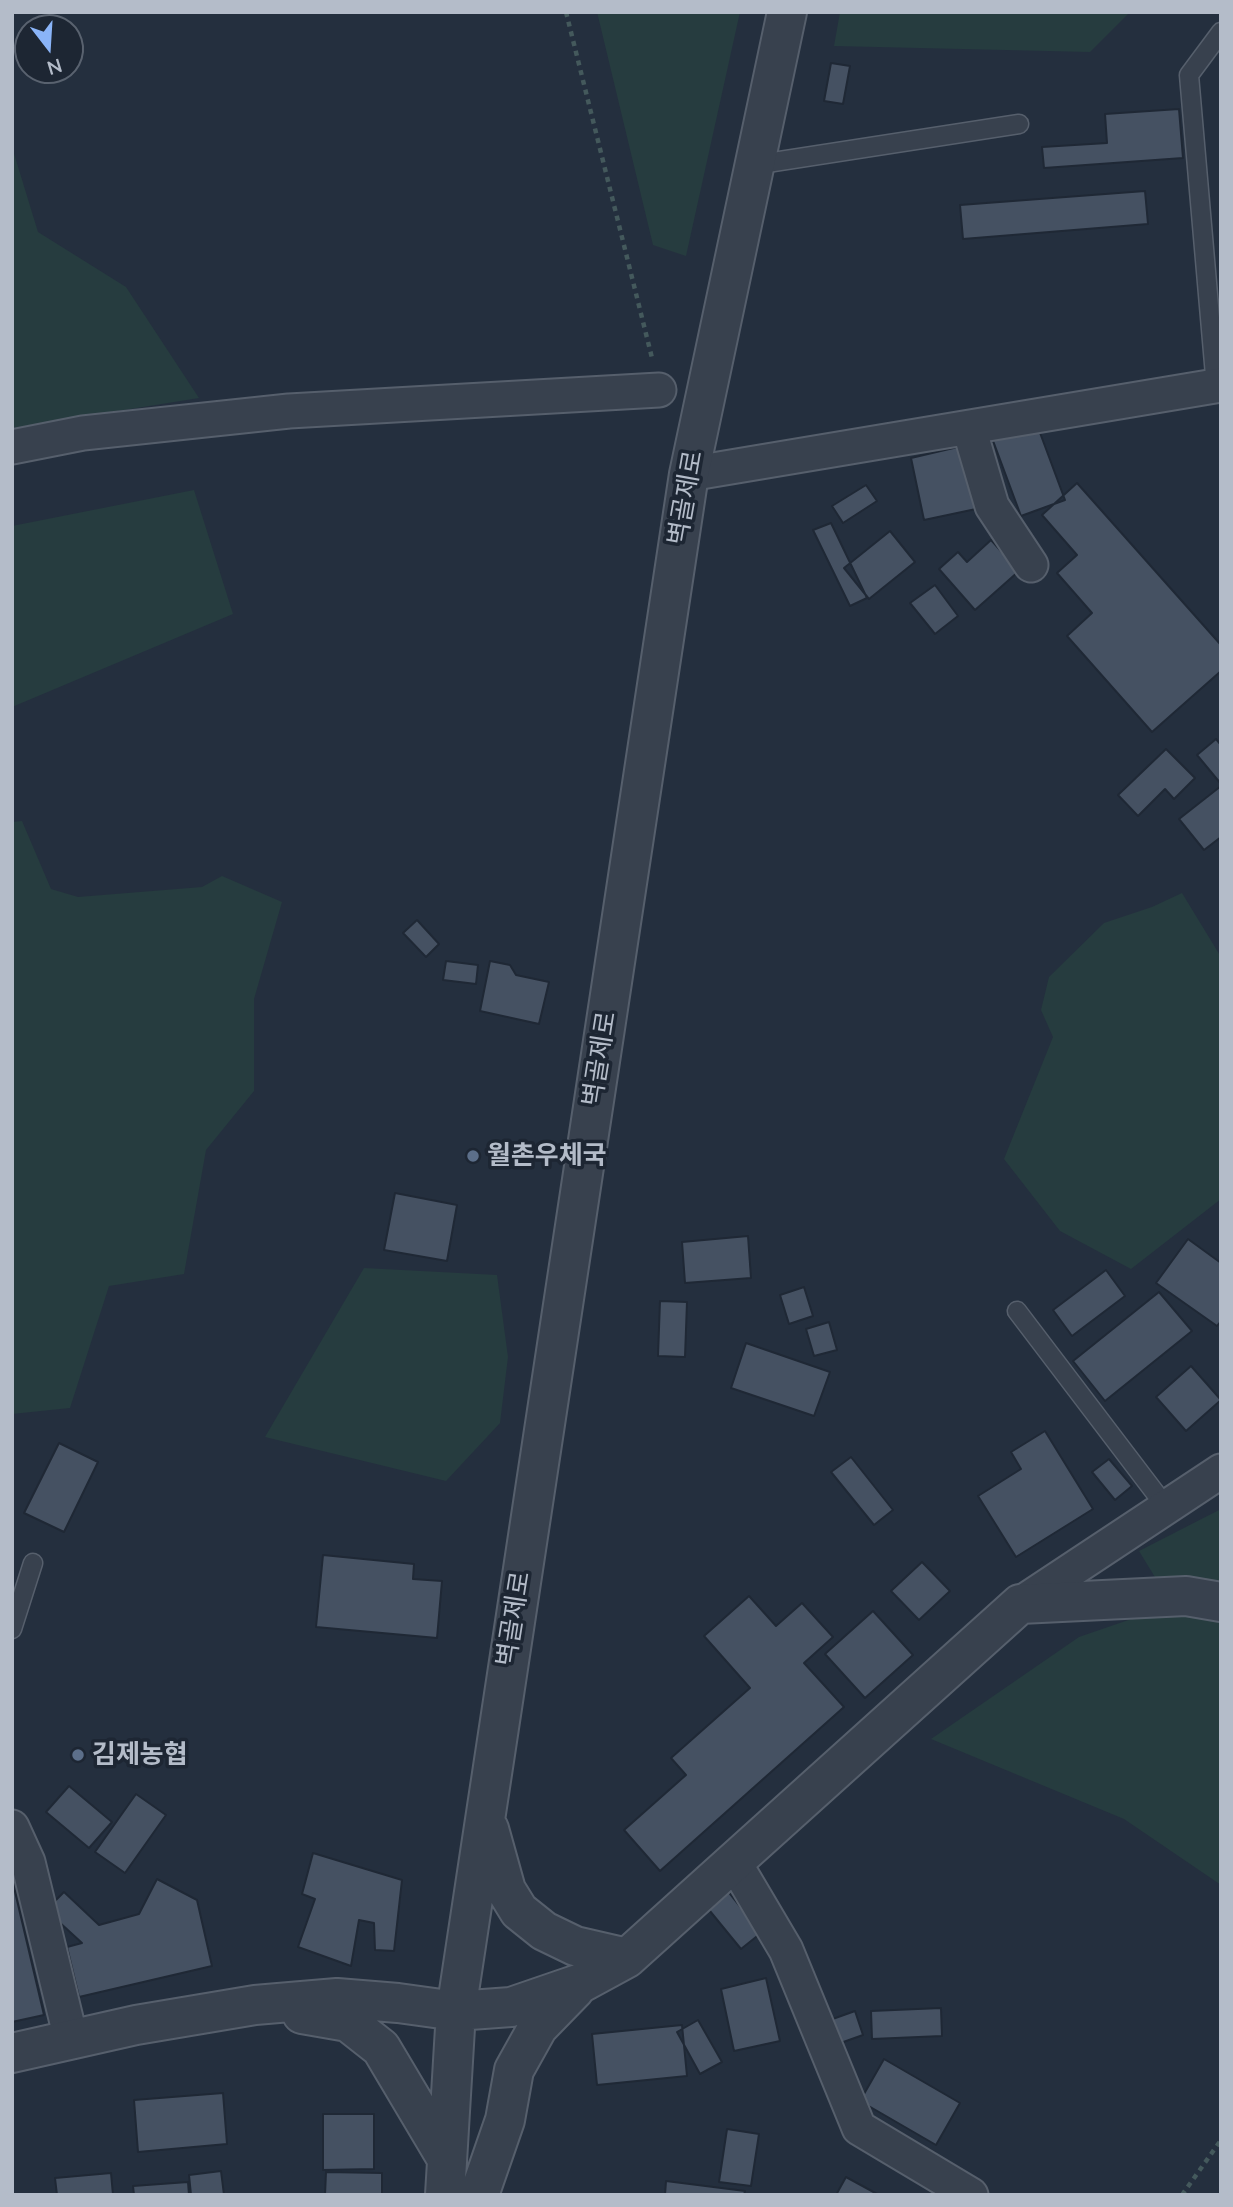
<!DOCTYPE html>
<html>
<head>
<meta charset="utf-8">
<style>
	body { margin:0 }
	#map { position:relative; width:1233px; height:2207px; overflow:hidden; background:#242f3e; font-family:Mulish,sans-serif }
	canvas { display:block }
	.frame { position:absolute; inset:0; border:14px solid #b4bcc9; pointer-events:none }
	.north { position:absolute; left:14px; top:14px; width:70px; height:70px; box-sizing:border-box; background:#1d2633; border:2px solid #59626f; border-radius:50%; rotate:163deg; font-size:19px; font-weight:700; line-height:28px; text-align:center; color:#b4bcc9 }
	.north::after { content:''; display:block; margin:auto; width:24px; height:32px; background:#8ab4f8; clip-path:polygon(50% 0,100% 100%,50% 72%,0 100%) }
</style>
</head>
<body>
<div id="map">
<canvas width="1233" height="2207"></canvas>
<div class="frame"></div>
<div class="north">N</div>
</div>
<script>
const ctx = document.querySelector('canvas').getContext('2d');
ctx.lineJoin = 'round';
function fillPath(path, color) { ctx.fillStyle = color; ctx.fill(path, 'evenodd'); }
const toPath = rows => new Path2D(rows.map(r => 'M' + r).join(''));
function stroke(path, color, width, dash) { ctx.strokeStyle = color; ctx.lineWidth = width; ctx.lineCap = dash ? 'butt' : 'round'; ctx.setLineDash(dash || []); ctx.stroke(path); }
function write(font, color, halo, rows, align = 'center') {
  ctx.font = font + ' Mulish,"Noto Sans KR",sans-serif'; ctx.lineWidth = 7; ctx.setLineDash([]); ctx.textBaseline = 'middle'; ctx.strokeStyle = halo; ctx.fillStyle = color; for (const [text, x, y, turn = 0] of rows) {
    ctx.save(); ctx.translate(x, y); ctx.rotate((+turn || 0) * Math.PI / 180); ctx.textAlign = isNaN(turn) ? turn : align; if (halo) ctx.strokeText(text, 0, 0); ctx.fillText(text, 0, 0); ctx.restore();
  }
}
fillPath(toPath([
	[597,12,740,12,686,256,653,245],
	[840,12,1130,12,1090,52,834,46],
	[12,147,38,232,126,287,199,398,12,428],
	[194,490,233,614,12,707,12,526],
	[22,821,51,889,78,897,202,887,222,876,282,902,254,999,254,1091,206,1150,184,1274,109,1286,70,1408,12,1414,12,822],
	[1182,893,1221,957,1221,1199,1131,1269,1060,1231,1004,1159,1053,1037,1041,1010,1049,977,1104,923,1152,907],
	[364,1268,497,1275,508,1357,500,1423,446,1481,265,1437],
	[1221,1509,1221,1885,1124,1819,931,1739,1079,1637,1172,1605,1139,1551]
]), '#263c3f');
const building = toPath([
	[831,63,850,66,843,104,824,101,831,63],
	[1179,109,1183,158,1044,168,1042,147,1107,143,1105,114,1179,109],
	[1145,191,1148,224,963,239,960,205,1145,191],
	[1036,422,1065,500,1021,516,992,438,1036,422],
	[962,446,976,509,924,520,911,458,962,446],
	[1077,483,1221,645,1221,671,1152,732,1067,636,1092,613,1057,573,1077,555,1042,515,1077,483],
	[866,485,877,501,843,523,832,506,866,485],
	[831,523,867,598,850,606,813,530,831,523],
	[890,531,915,562,869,599,844,568,890,531],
	[991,540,1019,571,975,610,939,569,958,552,967,562,991,540],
	[935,585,958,616,935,634,910,603,935,585],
	[1216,739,1221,745,1221,784,1197,755,1216,739],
	[1166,749,1195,778,1174,799,1165,789,1138,816,1118,795,1166,749],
	[1221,786,1221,837,1204,850,1179,819,1221,786],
	[417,920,439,944,426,957,403,933,417,920],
	[446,961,478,965,476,984,443,980,446,961],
	[490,961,510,965,516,975,549,982,539,1024,480,1011,490,961],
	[395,1193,457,1205,447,1261,384,1250,395,1193],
	[748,1236,751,1278,685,1283,682,1242,748,1236],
	[1188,1239,1221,1263,1221,1321,1217,1326,1156,1283,1188,1239],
	[1106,1270,1125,1296,1072,1336,1053,1310,1106,1270],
	[804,1287,813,1316,789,1324,780,1295,804,1287],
	[1159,1292,1192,1331,1105,1401,1073,1361,1159,1292],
	[660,1301,687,1302,685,1357,658,1356,660,1301],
	[829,1322,837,1350,814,1356,806,1329,829,1322],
	[746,1343,830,1372,814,1416,731,1388,746,1343],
	[1191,1366,1221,1400,1186,1431,1156,1397,1191,1366],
	[1045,1431,1093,1509,1016,1557,978,1496,1021,1469,1011,1452,1045,1431],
	[59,1443,98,1462,64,1532,24,1513,59,1443],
	[851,1457,893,1510,874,1525,831,1472,851,1457],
	[1109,1459,1132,1486,1115,1500,1092,1472,1109,1459],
	[323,1555,414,1564,413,1579,442,1581,437,1638,316,1627,323,1555],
	[922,1562,950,1591,919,1620,891,1591,922,1562],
	[749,1596,776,1626,802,1603,833,1637,804,1663,844,1707,660,1871,624,1830,686,1775,671,1758,750,1688,704,1636,749,1596],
	[873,1611,913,1655,865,1698,825,1654,873,1611],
	[69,1786,112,1822,89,1848,46,1812,69,1786],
	[136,1794,166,1815,125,1873,95,1852,136,1794],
	[313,1853,402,1880,394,1951,375,1950,374,1923,359,1920,351,1966,298,1947,315,1899,302,1894,313,1853],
	[12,1879,44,2015,12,2022,12,1879],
	[157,1879,197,1900,212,1966,79,1997,67,1947,82,1943,46,1910,64,1892,99,1925,139,1914,157,1879],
	[726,1889,761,1933,741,1949,705,1905,726,1889],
	[766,1978,780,2041,734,2051,721,1989,766,1978],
	[941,2008,942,2036,872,2039,871,2011,941,2008],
	[855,2011,863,2035,835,2045,827,2021,855,2011],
	[698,2020,722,2062,700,2074,677,2032,698,2020],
	[682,2025,687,2076,597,2085,592,2034,682,2025],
	[884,2059,960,2103,936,2145,860,2101,884,2059],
	[223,2093,227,2144,138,2152,134,2100,223,2093],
	[323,2114,374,2114,374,2169,323,2170,323,2114],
	[727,2129,759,2134,751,2186,719,2182,727,2129],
	[221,2171,224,2195,191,2195,189,2175,221,2171],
	[326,2172,382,2173,382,2195,325,2195,326,2172],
	[111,2173,113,2195,57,2195,55,2178,111,2173],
	[846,2177,879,2195,836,2195,846,2177],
	[666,2181,745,2191,744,2195,665,2195,666,2181],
	[188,2182,189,2195,134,2195,133,2186,188,2182]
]);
fillPath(building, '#455162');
stroke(building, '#1f2835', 2);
const service = toPath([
	[754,165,1019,124],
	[1216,387,1189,75,1221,32],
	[1017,1311,1166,1507],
	[12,1629,33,1563]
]);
const minor = toPath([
	[969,428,992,506,1031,565],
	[12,447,83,433,289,411,659,390],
	[689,474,1221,385],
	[1020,1604,1221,1471],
	[12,1827,28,1862,71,2039],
	[734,1862,786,1950,859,2128,971,2195]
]);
const tertiary = toPath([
	[489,1829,506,1890,519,1911,544,1931,575,1946,627,1958],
	[302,2014,348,2022,381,2048,447,2159],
	[12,2053,136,2025,255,2005,337,1998,398,2003,456,2011,511,2007,581,1983,627,1958,1020,1604,1186,1596,1221,1602],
	[445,2195,456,2011,689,474,787,12],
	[479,2195,505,2120,514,2070,538,2027,575,1989]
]);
stroke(service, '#565f6c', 21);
stroke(minor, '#565f6c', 37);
stroke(tertiary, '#565f6c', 42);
stroke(toPath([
	[566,12,652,358],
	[1182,2195,1221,2140]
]), '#44595c', 4.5, [5, 5]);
stroke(service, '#38414e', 18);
stroke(minor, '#38414e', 33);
stroke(tertiary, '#38414e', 38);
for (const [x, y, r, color] of [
	[473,1156,7,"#5c6f8a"],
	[78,1755,7,"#5c6f8a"]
]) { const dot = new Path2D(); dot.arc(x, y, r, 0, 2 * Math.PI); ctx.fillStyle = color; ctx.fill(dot); stroke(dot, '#1d2633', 2.5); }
write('26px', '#b4bcc9', '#1d2633', [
	["벽골제로",686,498,-80],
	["벽골제로",600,1059,-81],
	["벽골제로",514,1619,-81]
]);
write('bold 26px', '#b4bcc9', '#1d2633', [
	["월촌우체국",487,1156],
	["김제농협",92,1755]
], 'left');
</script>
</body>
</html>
